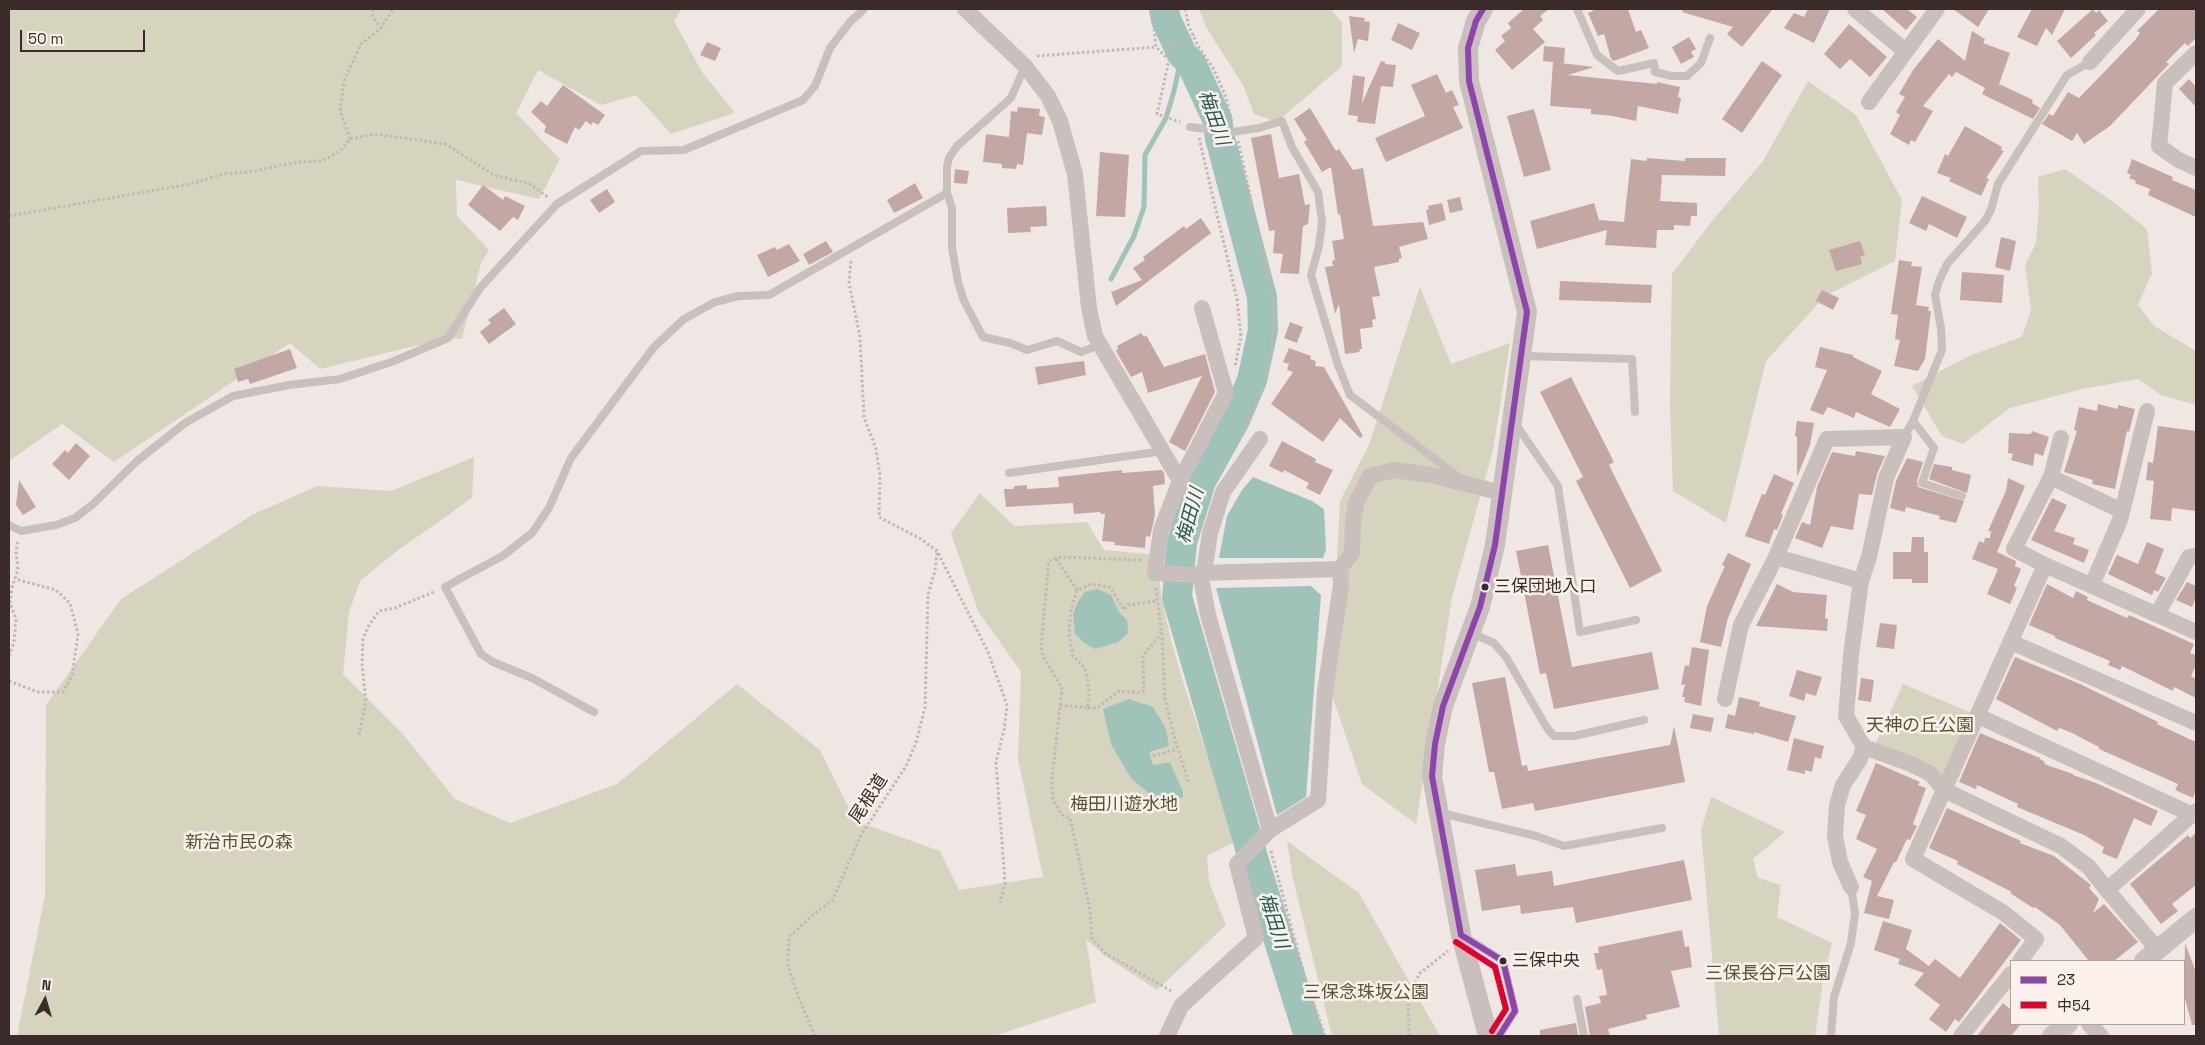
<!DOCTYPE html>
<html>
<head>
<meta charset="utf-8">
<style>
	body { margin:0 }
	#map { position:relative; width:2205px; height:1045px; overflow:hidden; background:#efe7e4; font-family:"Space Grotesk","Noto Sans JP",sans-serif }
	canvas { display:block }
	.frame { position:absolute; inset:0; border:10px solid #3a2b2a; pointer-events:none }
	.legend { position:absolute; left:2010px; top:960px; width:175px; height:65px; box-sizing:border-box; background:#fbf0ec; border:1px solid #aea19e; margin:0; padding:6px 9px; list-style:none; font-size:15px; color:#3a2b2a }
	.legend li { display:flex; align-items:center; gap:10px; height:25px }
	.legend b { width:25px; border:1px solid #aea19e }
	.north { position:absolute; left:20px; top:975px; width:50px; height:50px; -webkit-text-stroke:4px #fbf0ec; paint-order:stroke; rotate:6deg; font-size:14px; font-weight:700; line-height:20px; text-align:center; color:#3a2b2a }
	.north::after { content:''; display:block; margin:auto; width:18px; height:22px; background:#3a2b2a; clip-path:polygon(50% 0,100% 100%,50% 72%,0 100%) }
	.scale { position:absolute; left:20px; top:30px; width:125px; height:22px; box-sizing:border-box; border:2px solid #3a2b2a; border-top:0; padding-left:6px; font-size:15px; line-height:18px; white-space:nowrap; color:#3a2b2a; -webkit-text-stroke:4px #fbf0ec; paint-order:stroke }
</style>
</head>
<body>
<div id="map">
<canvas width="2205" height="1045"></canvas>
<div class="frame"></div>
<ul class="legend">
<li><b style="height:6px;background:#8e44ad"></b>23</li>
<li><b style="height:6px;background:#e4002b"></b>中54</li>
</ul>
<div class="north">N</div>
<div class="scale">50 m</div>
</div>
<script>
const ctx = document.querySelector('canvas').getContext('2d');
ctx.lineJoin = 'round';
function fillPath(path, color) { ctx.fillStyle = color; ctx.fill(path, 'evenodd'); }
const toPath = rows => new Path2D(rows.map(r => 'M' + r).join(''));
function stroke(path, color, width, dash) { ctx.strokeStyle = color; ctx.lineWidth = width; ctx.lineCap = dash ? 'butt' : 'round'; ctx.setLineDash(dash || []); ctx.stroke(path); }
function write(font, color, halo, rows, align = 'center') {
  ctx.font = font + ' "Space Grotesk","Noto Sans JP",sans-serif'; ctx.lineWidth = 5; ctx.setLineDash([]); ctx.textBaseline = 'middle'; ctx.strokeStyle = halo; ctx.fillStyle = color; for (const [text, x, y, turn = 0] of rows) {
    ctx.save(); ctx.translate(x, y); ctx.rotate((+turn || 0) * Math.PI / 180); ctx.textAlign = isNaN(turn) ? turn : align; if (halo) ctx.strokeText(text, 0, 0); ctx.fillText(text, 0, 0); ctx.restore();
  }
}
fillPath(toPath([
	[9,9,682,9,674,21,702,72,735,113,671,134,636,95,601,105,538,70,516,113,560,159,539,199,456,180,457,216,489,250,481,263,462,339,448,338,320,369,290,343,114,462,62,424,9,461],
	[1199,9,1331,9,1342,23,1342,66,1277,122,1254,114,1243,85,1207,29],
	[1808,81,1856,115,1902,200,1895,261,1825,296,1766,361,1726,523,1673,491,1670,401,1672,274,1712,221,1763,161],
	[2065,169,2112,201,2147,229,2152,273,2138,305,2154,326,2196,351,2196,405,2161,395,2138,379,2082,389,2010,408,1963,444,1942,436,1912,386,1969,356,2022,337,2031,310,2025,265,2036,243,2039,207,2038,177],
	[1420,287,1451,364,1510,343,1493,450,1452,598,1416,824,1362,784,1330,689,1340,501,1369,445],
	[474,457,472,498,393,554,360,581,349,612,343,674,402,733,455,799,510,823,617,784,737,684,820,750,855,821,940,851,959,890,1043,877,1018,759,1021,672,978,611,951,533,980,493,1014,526,1087,522,1104,550,1158,555,1161,595,1171,640,1184,685,1236,841,1207,856,1209,882,1226,925,1157,990,1105,956,1086,939,1096,1002,994,1036,17,1036,45,895,46,705,121,599,252,515,317,486,391,491],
	[1903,684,1972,713,1943,775,1933,768,1875,745],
	[1711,797,1785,832,1753,859,1758,878,1781,885,1777,917,1832,943,1823,982,1815,1036,1719,1036,1701,830],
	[1287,841,1359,893,1440,1036,1332,1036,1293,879]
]), '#d6d4be');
fillPath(toPath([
	[1253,477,1312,501,1324,509,1326,549,1323,558,1219,558,1227,516,1242,490],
	[1311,586,1321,595,1306,797,1277,815,1216,588],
	[1097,589,1111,595,1119,612,1127,620,1128,633,1118,642,1095,649,1083,642,1075,634,1073,615,1077,603,1085,592],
	[1129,699,1153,707,1166,729,1169,746,1149,752,1153,765,1170,762,1183,792,1183,798,1154,798,1131,778,1111,744,1103,709]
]), '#9fc2b9');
stroke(toPath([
	[1111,279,1134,236,1144,207,1145,155,1166,118,1174,91,1182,54]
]), '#9fc2b9', 5);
stroke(toPath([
	[1164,9,1166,20,1182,54,1191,63,1217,119,1220,138,1262,297,1263,330,1252,380,1235,420,1201,481,1182,542,1177,597,1253,858,1309,1036]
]), '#9fc2b9', 30);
fillPath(toPath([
	[1524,9,1549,9,1540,16,1543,20,1533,29,1545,42,1512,70,1495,50,1505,41,1501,36,1511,28,1508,23],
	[1597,9,1628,9,1636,32,1641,30,1649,48,1614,61,1611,59,1604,34,1598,36,1588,13],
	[1683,9,1773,9,1742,47,1727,34,1733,27,1682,12],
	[1808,9,1830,9,1814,43,1784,28,1794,13,1804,17],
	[1882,9,1907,9,1917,17,1906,30],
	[1953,9,1989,9,1978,27],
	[2032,9,2065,9,2052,35,2046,28,2037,46,2017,37],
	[2093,9,2096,13,2099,10,2108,21,2094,33,2096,35,2071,58,2057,41],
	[2159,9,2196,9,2196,38,2188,46,2185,43,2166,62,2169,64,2110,126,2084,144,2077,133,2072,141,2042,124,2049,114,2053,116,2068,92,2079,98,2135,40,2140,33,2137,31],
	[1349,16,1365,18,1364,21,1370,22,1368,41,1358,39,1354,53],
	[1398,23,1420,33,1412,50,1391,40],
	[1849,24,1887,57,1870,77,1850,59,1840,69,1824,54],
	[1972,31,1985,39,1983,43,2010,53,1999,84,2033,100,2032,103,2040,108,2033,119,1982,94,1985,88,1956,72,1952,77,1949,74,1923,106,1933,111,1915,142,1911,140,1909,145,1890,134,1900,115,1896,112,1905,97,1899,94,1913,70,1938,39,1965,61],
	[1689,37,1696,49,1691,52,1694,57,1681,64,1672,47],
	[707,42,721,48,715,61,700,55],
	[1544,46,1565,48,1564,63,1561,63,1594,67,1568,75,1657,84,1657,82,1680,87,1678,97,1681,98,1678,114,1638,106,1636,121,1613,116,1591,114,1591,109,1550,106,1553,62,1543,61],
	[1381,61,1385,62,1385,64,1396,65,1393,87,1381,86,1375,124,1357,122,1358,116,1348,115,1353,75,1365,77,1362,103],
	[1762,61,1782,75,1742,133,1722,119],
	[1437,74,1446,93,1452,90,1459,105,1453,107,1463,128,1386,162,1375,138,1425,116,1411,85],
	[2189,79,2196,87,2196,107,2179,89],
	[563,85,605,115,598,125,593,122,591,125,586,121,579,130,575,127,567,144,544,132,546,126,531,112,541,101,547,106],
	[1018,107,1040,109,1039,116,1045,117,1042,135,1027,133,1023,165,1017,164,1016,169,1002,168,1002,164,983,162,986,134,1009,137,1011,111,1017,112],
	[1310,108,1336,151,1339,149,1353,170,1363,168,1373,226,1423,222,1428,239,1399,247,1402,258,1399,259,1399,262,1374,267,1380,296,1372,297,1376,319,1372,320,1373,327,1360,329,1362,349,1359,349,1360,352,1345,354,1339,304,1335,314,1325,267,1333,266,1332,261,1335,260,1332,241,1344,239,1340,214,1338,215,1331,167,1322,172,1304,142,1307,140,1294,119],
	[1534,109,1551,170,1524,177,1507,116],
	[1965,126,2002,147,2001,150,2004,151,1986,178,1989,179,1981,196,1949,181,1951,178,1937,173,1945,154,1948,156],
	[1271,134,1279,178,1299,174,1305,205,1310,204,1308,224,1303,226,1299,274,1280,273,1283,254,1273,253,1275,230,1269,231,1251,138],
	[1100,152,1129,155,1125,217,1096,216],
	[1647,158,1685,161,1685,158,1726,158,1725,176,1662,175,1660,201,1697,203,1697,216,1691,216,1690,226,1674,225,1674,230,1657,230,1656,248,1605,245,1607,230,1537,249,1530,221,1594,203,1599,220,1624,222,1631,159,1647,161],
	[2132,159,2173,177,2172,180,2196,190,2196,217,2148,195,2150,189,2135,183,2136,181,2129,178,2131,175,2127,173],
	[955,169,969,171,967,184,954,183],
	[915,183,923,198,894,213,887,200],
	[483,185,503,200,505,196,525,206,518,220,513,217,500,231,468,205],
	[607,189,615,202,599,213,590,200],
	[1922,196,1967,217,1957,238,1929,224,1926,231,1909,223],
	[1460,197,1463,210,1450,213,1447,200],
	[1442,203,1446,220,1429,225,1426,210,1429,209,1428,206],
	[1046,206,1047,226,1030,227,1031,232,1008,233,1007,208],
	[1201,218,1211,233,1116,306,1111,292,1142,280,1133,268,1145,260,1143,257,1184,226,1186,229],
	[2001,237,2016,241,2010,271,1995,267],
	[826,241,833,252,809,265,803,254],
	[1860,241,1865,255,1860,257,1862,264,1836,271,1829,250],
	[789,244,800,261,768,277,757,255,775,247,777,250],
	[1899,260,1912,262,1911,266,1922,267,1916,305,1929,307,1928,311,1931,311,1925,359,1918,371,1894,366,1900,340,1895,339,1898,315,1891,314],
	[1962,272,2004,275,2002,303,1960,300],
	[1560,281,1652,285,1651,303,1559,300],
	[1822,290,1839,298,1833,310,1816,301],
	[504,308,516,324,489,344,480,332,491,323,488,320],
	[1290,322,1303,327,1297,343,1284,338],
	[1141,333,1144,337,1146,335,1164,367,1205,354,1215,392,1185,451,1169,442,1202,376,1148,393,1142,372,1131,377,1116,351,1118,349,1117,346],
	[1820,347,1853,355,1853,357,1882,371,1871,394,1900,409,1890,427,1856,412,1854,418,1828,407,1823,415,1810,410,1827,370,1815,367],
	[1289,348,1311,356,1310,359,1316,361,1315,366,1324,367,1363,436,1360,438,1340,418,1323,442,1271,404,1293,372,1287,370,1289,364,1283,362],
	[290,349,297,368,250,384,248,379,238,382,234,369],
	[1084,361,1086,375,1038,385,1035,367],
	[1571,377,1614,462,1609,465,1662,571,1630,588,1576,481,1583,477,1540,392],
	[2098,404,2118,409,2118,405,2135,409,2129,432,2127,431,2115,489,2092,484,2093,480,2064,472,2077,431,2074,430,2079,407,2097,411],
	[1797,421,1814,423,1810,445,1797,477,1797,437,1795,436],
	[2158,426,2196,431,2196,511,2172,508,2171,521,2150,519,2154,481,2146,480,2148,462,2153,463],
	[2032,431,2049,437,2043,456,2035,453,2033,466,2011,460,2013,454,2008,453,2009,433,2031,434],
	[1282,441,1316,459,1315,462,1333,470,1320,495,1306,488,1309,483,1284,470,1283,473,1269,466],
	[76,443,90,456,69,480,52,464,65,450,68,453],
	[1856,451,1885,456,1877,474,1872,495,1859,494,1853,530,1831,526,1822,548,1795,538,1802,522,1810,525,1817,487,1832,452,1855,456],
	[1907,458,1923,462,1917,481,1918,487,1964,501,1956,523,1939,519,1940,516,1906,507,1905,512,1890,508,1896,481],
	[1934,464,1952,467,1952,470,1971,475,1967,493,1929,479],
	[1122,470,1122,473,1162,470,1164,473,1165,484,1153,486,1155,515,1150,537,1146,536,1145,548,1114,545,1115,542,1102,541,1105,514,1101,514,1100,512,1074,514,1073,503,1006,507,1004,489,1014,489,1014,486,1027,485,1027,489,1059,487,1058,477],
	[1774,474,1794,483,1781,514,1783,515,1777,530,1774,529,1769,544,1745,536,1762,494,1765,495],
	[2008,478,2025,486,1997,552,2016,561,2015,566,2021,569,2014,586,2017,588,2010,604,1987,594,1998,569,1972,559,1979,541,1984,543,1985,538,1990,538,1991,531,1988,531,2006,491],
	[19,480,36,507,23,515,16,505],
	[2052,498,2067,505,2054,531,2075,538,2073,544,2089,550,2084,563,2031,540],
	[1912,537,1924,537,1924,552,1928,552,1928,583,1912,583,1912,579,1893,579,1893,552,1911,552],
	[2147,542,2164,549,2155,573,2166,578,2158,592,2154,590,2152,595,2108,574,2117,555,2138,564],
	[1548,545,1572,667,1652,652,1659,689,1554,709,1546,673,1540,674,1516,551],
	[1728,553,1751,564,1728,618,1721,647,1700,642,1707,606,1725,566,1722,565],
	[2187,582,2196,586,2196,597,2192,607,2176,600],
	[1777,584,1793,592,1827,595,1825,618,1828,619,1827,631,1756,626],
	[2047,584,2073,598,2076,591,2088,597,2087,600,2127,618,2129,615,2194,644,2190,653,2196,655,2196,665,2191,676,2196,679,2196,698,2174,687,2173,691,2122,666,2120,670,2108,665,2110,661,2055,638,2055,636,2029,625],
	[1880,623,1897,625,1894,649,1876,647],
	[1692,647,1709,650,1701,706,1684,702,1685,697,1682,697,1685,684,1681,685,1685,665,1689,666],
	[2015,657,2080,684,2158,722,2157,724,2196,742,2196,790,2193,798,2175,790,2178,784,2099,749,2099,747,2070,732,2059,728,2057,731,1996,699],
	[1797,670,1822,677,1816,696,1806,693,1804,701,1789,696],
	[1505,677,1522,766,1527,765,1528,771,1670,745,1670,746,1674,726,1685,782,1535,811,1533,803,1502,809,1494,772,1489,772,1472,683],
	[1861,678,1874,680,1871,702,1858,700],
	[1739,697,1760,702,1759,706,1796,716,1788,742,1754,732,1754,734,1725,728,1728,714,1735,716],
	[1693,714,1714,718,1711,732,1690,728],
	[1980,733,2040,758,2040,759,2045,762,2044,764,2073,774,2073,775,2096,783,2158,811,2151,826,2134,818,2117,859,2102,853,2104,847,2084,835,2017,807,2018,804,1977,785,1976,789,1959,782],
	[1794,738,1824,746,1821,759,1815,757,1812,772,1805,770,1805,774,1787,770],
	[1876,763,1920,782,1918,785,1926,788,1913,824,1917,826,1910,840,1907,839,1896,862,1894,862,1877,896,1894,900,1889,919,1864,913,1872,881,1863,877,1877,849,1856,839,1866,815,1856,811],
	[1947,808,2021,841,2020,843,2054,856,2091,885,2089,888,2099,899,2093,913,2104,904,2138,942,2114,961,2089,961,2060,925,2035,907,2033,908,2010,893,2012,892,1957,864,1958,861,1929,848],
	[2196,833,2196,885,2172,904,2178,911,2161,924,2130,884,2188,835,2190,838],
	[1684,860,1692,900,1576,923,1573,907,1521,914,1520,905,1482,911,1475,870,1515,864,1517,876,1552,871,1554,886],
	[1883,921,1912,930,1906,949,1929,966,1935,959,1960,978,2000,923,2021,940,1959,1022,1955,1019,1946,1032,1929,1019,1940,1005,1914,985,1924,973,1898,964,1900,959,1874,950],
	[1682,930,1685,947,1689,946,1692,967,1671,971,1680,1007,1646,1015,1647,1019,1608,1029,1610,1036,1590,1036,1585,1007,1601,1003,1599,996,1607,995,1602,969,1597,970,1594,953,1599,953,1598,947],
	[2185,943,2196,972,2196,1025,2192,1025,2184,995],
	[2003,1003,2011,1010,2011,1024,2021,1024,2011,1036,1977,1036],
	[1576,1023,1578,1036,1540,1036,1540,1030]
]), '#c3a7a5');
stroke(toPath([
	[373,9,373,17,381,28],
	[1152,9,1156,47,1169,60,1157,114,1180,122],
	[1185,9,1189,27,1198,46,1213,68,1226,97,1232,122],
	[1166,49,1194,34],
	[1037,56,1156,47],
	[1199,138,1237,299,1241,337,1235,366],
	[350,139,340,111,344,81,361,44,381,28,393,9],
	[1238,141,1267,271,1274,313,1271,357,1265,383,1244,431],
	[9,216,190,184,223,174,249,172,298,162,322,161,340,151,350,139,375,134,445,144,494,175,530,184,549,198],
	[851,261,849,283,860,337,864,417,876,449,880,476,879,517,921,539,937,551,988,652,1007,705,1004,730,996,762,1005,883,1000,903],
	[1056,559,1077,590,1092,584,1110,587,1124,610,1128,605,1156,601],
	[1141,560,1060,557,1049,561,1041,646,1043,656,1062,688,1052,779,1053,799,1062,815,1070,818,1090,910,1092,938,1105,953,1173,992],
	[1156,588,1162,636,1165,699,1174,736,1189,784],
	[9,656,14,642,16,619,10,603,12,588,18,569,16,552,18,541],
	[9,681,38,692,63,692,72,676,78,634,70,603,56,590,15,579],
	[1060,705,1088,708,1088,704,1089,689,1085,668,1073,656,1069,634,1071,610,1077,590],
	[1088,708,1097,708,1119,691,1140,693,1144,691,1143,656,1162,632],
	[359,735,366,702,362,664,363,639,369,625,379,611,395,608,436,591],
	[1153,756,1177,749],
	[1271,851,1304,974,1325,1036],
	[815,1036,798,996,788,966,789,937,815,913,832,901,860,837,906,766,916,743,925,707,928,594,935,571,937,552],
	[1409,1036,1408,996,1420,973,1448,951]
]), '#c1b7b5', 3, [2.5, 2.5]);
stroke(toPath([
	[1577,9,1597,55,1618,71,1654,63,1655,72,1671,76,1687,76,1701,63,1710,38],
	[1025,66,1011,98,957,146,949,158,947,167,947,193,952,208,952,248,958,282,964,301,983,337,1010,343,1027,350,1057,341,1081,352,1100,345],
	[1190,127,1232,132,1259,128,1282,121,1292,147,1318,192,1322,222,1319,246,1311,275,1338,365,1350,395,1460,478],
	[1522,356,1632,359,1635,412],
	[1913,421,1934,448,1922,483,1962,496],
	[1515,423,1558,486,1580,632,1636,620],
	[1904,437,1913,421,1942,350,1941,328,1935,295,1939,281,1947,264,1985,221,1991,210,1998,184,2067,75,2090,62],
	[1009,473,1163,451],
	[9,525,21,531,56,525,75,518,92,505,137,461,185,423,233,396,289,385,340,379,394,361,448,338,480,288,557,204,641,151,684,150,803,100,815,86,830,48,850,22,864,9],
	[1471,633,1494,643,1506,657,1547,728,1554,736,1574,736,1644,720],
	[594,712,532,678,493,662,481,654,445,587,504,555,532,533,549,508,571,458,654,347,684,319,715,302,739,296,769,295,947,193],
	[1441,813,1536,836,1564,846,1662,828],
	[1465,937,1503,961,1515,1011,1499,1036],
	[1577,999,1584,1036],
	[1831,1036,1834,997,1851,943,1855,913,1851,887]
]), '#c9bfbc', 8);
stroke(toPath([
	[965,9,1025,66,1048,96,1060,121,1075,174,1089,308,1095,336,1180,481,1161,530,1155,573,1196,575,1200,573,1208,615,1270,830],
	[1855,9,1905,51],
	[2196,53,2165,83,2159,146,2177,159,2196,168],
	[2090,62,2138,9],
	[1869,102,1937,9],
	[2051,477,2122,511],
	[1180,481,1226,393,1202,308],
	[1776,557,1861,581],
	[2045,565,2014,549,2051,477,2061,438],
	[1200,573,1340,569,1352,553,1353,522,1356,503,1370,476,1394,470,1431,475,1502,493],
	[1204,573,1210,533,1223,492,1260,439],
	[2092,585,2120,520,2147,411],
	[2158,613,2189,557,2196,556],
	[2011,642,2196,723],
	[1725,699,1741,625,1776,557,1827,439,1904,437,1886,478,1869,557,1861,581,1851,655,1846,716,1864,747,1860,759,1843,785,1837,805,1835,836,1840,862,1851,887],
	[1978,716,2193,815],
	[1864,747,1911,764,1931,774,1944,790,2061,846,2089,867,2107,890],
	[2158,950,2107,890,2196,811],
	[2020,961,2036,939,2004,913,1913,859,2045,565,2196,632],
	[2089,1024,2101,1036],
	[1167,1036,1181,1006,1256,938,1237,864,1270,830,1318,800,1325,691,1341,585,1340,569],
	[1961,1036,2011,974]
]), '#c9bfbc', 16);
stroke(toPath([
	[1483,9,1476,21,1468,48,1469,81,1527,312,1495,545,1480,607,1443,706,1435,744,1432,776,1461,935,1488,1036],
	[2144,961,2196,918],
	[2052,1036,2068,1024]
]), '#c9bfbc', 20);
stroke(toPath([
	[1483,9,1476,21,1468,48,1469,81,1527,312,1495,545,1480,607,1443,706,1435,744,1432,776,1461,935,1503,961,1515,1011,1499,1036]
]), '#8e44ad', 6);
stroke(toPath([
	[1456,942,1495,967,1506,1009,1492,1031]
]), '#e4002b', 6);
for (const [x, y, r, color] of [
	[1485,587,4.5,"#3a2b2a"],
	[1503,961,4.5,"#3a2b2a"]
]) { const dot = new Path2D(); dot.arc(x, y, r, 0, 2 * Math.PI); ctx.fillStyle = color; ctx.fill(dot); stroke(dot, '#fbf0ec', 2); }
write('17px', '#3a2b2a', '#fbf0ec', [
	["三保団地入口",1494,587],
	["三保中央",1512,961]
], 'left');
write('18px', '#54592d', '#fbf0ec', [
	["天神の丘公園",1920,726],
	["梅田川遊水地",1124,805],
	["新治市民の森",239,843],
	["三保長谷戸公園",1768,974],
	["三保念珠坂公園",1366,993]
]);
write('18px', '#3a2b2a', '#fbf0ec', [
	["尾根道",869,799,-57]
]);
write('italic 19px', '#1e5d51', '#fbf0ec', [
	["梅田川",1213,118,70],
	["梅田川",1191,516,-75],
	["梅田川",1273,921,72]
]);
</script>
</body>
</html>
